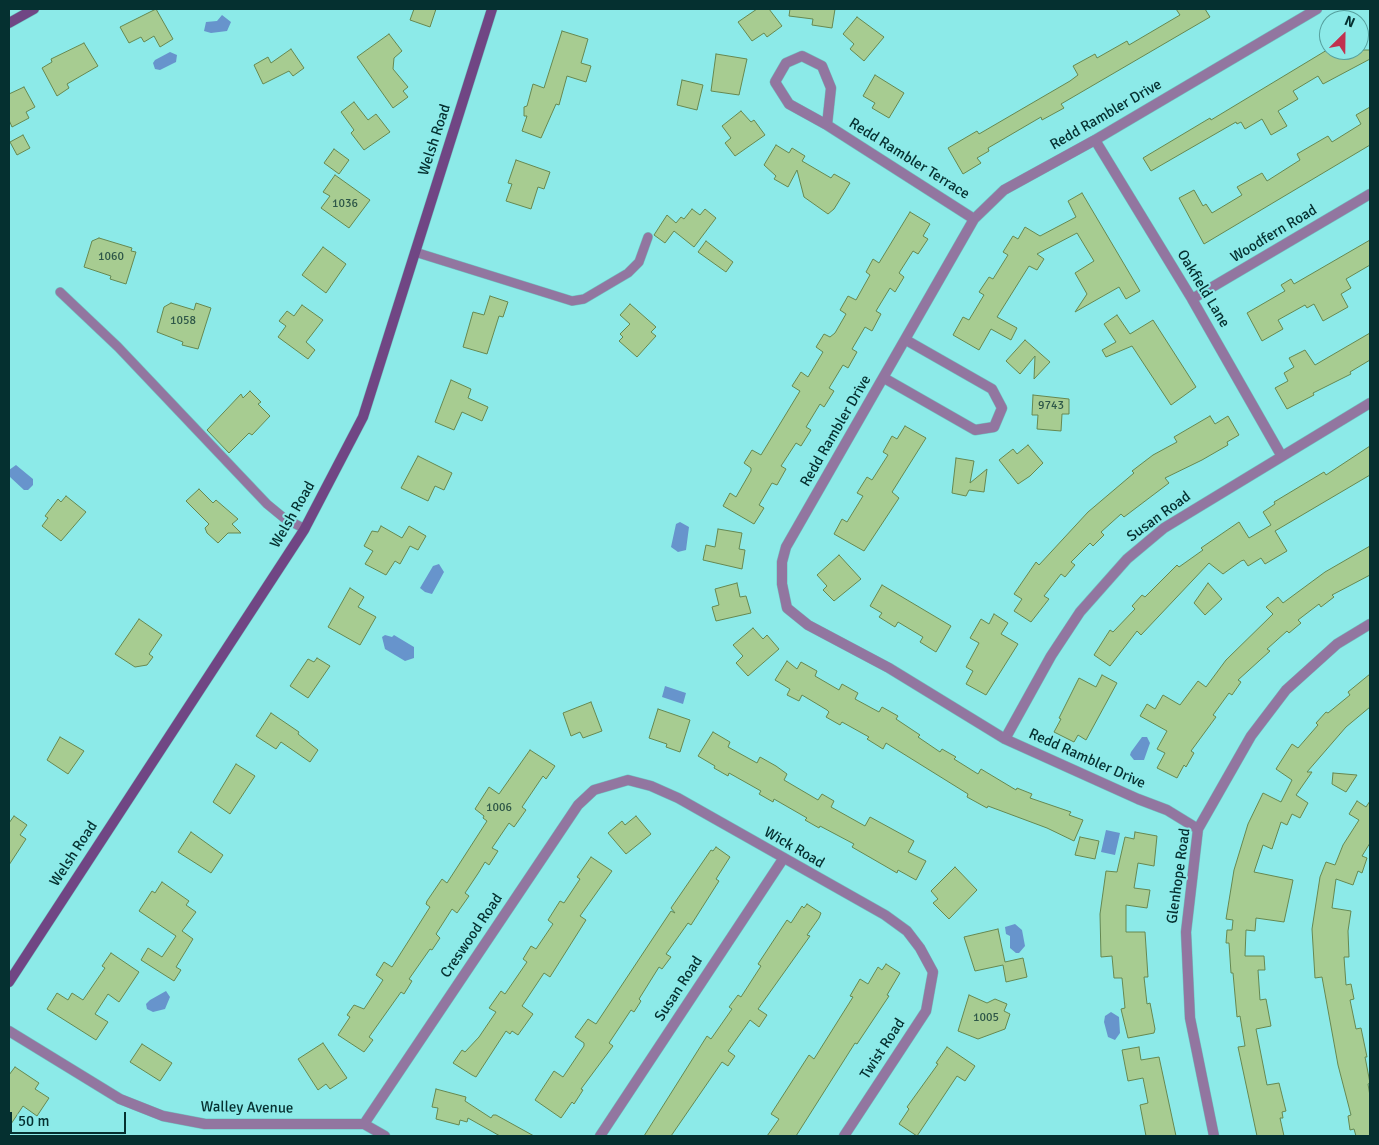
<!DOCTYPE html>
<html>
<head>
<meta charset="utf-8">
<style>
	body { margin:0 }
	#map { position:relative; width:1379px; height:1145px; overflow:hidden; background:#8ceae8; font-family:Signika,sans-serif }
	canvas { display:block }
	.frame { position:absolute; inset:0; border:10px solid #053030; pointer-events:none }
	.north { position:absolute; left:1319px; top:10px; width:50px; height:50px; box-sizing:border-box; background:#8ceae8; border:1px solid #56a09e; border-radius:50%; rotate:23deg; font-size:14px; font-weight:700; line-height:20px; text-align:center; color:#053030 }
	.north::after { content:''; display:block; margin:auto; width:18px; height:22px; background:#c1314f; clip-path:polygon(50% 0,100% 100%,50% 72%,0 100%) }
	.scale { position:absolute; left:10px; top:1112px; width:116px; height:22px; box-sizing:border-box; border:2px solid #053030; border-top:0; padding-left:6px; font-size:15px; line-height:18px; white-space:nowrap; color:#053030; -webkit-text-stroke:4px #8ceae8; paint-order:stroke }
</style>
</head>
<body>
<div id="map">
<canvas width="1379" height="1145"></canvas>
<div class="frame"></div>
<div class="north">N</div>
<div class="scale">50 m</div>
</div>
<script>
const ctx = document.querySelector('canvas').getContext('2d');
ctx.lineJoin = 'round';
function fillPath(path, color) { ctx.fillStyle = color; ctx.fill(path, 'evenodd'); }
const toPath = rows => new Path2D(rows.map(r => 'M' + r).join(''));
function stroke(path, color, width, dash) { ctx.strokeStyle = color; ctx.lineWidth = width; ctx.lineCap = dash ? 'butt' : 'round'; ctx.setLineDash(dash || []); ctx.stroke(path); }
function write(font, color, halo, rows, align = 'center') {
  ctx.font = font + ' Signika,sans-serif'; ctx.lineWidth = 4; ctx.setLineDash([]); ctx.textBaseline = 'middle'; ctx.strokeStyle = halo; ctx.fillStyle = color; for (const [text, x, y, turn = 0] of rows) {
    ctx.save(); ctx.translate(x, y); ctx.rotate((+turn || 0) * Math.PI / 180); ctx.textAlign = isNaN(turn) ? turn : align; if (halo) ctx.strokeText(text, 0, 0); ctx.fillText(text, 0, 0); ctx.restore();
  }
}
fillPath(toPath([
	[222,15,231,22,227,31,211,33,204,31,206,22,217,21],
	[170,52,177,55,176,62,160,70,155,69,153,63,155,60],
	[16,465,33,479,33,485,28,490,24,490,10,477,9,470],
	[680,522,689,527,686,550,678,552,671,547,676,524],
	[439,564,444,572,432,594,425,592,420,588,433,566],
	[385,635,392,637,394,635,414,647,414,658,405,661,385,649,382,637],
	[665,686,686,693,683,704,662,697],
	[1142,737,1147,737,1150,743,1144,760,1134,760,1130,755,1131,752],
	[1106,830,1120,833,1115,855,1101,852],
	[1015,924,1022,930,1025,946,1019,953,1016,953,1010,948,1010,936,1006,934,1005,927],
	[166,991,170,997,165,1009,153,1012,147,1009,146,1004,150,1000],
	[1111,1012,1119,1017,1120,1033,1115,1040,1108,1037,1104,1022,1105,1016]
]), '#6794cc');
const building = toPath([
	[156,9,173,39,160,47,154,36,144,42,141,37,129,43,120,27,156,9],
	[414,9,436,9,430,27,410,20,414,9],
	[757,9,769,9,782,26,767,37,764,33,752,41,738,22,757,9],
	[790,9,835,9,832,28,812,25,813,19,789,16,790,9],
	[1176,9,1205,9,1210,17,1061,104,1064,108,1042,120,1041,117,988,148,989,151,977,158,981,163,963,174,948,148,977,131,979,134,1070,81,1078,75,1073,66,1095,54,1097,58,1127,41,1129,45,1180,15,1176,9],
	[857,17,884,37,864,61,850,49,854,44,843,34,857,17],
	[562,31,588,39,581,63,591,66,586,82,567,76,559,105,556,104,541,138,522,131,527,116,524,116,524,107,527,106,533,84,544,88,562,31],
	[389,34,402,51,394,58,393,69,408,87,403,91,408,97,393,108,357,57,389,34],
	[84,43,98,66,67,84,69,88,57,96,42,68,52,62,51,59,84,43],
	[291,49,304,68,293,76,289,71,263,84,254,65,268,57,271,63,291,49],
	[1327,50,1370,50,1370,59,1323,84,1318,76,1293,91,1298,99,1278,111,1287,126,1271,135,1262,119,1245,129,1241,122,1237,124,1236,122,1151,171,1143,158,1210,118,1211,120,1327,50],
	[716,54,747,59,739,95,711,91,716,54],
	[875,75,904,93,889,118,872,108,875,103,863,96,875,75],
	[682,80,703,85,697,110,677,105,682,80],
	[24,87,35,107,26,112,29,118,12,127,9,120,9,94,24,87],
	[354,102,368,120,376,114,390,132,364,150,351,133,354,130,341,112,354,102],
	[1370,107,1370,145,1204,244,1179,198,1194,190,1203,206,1206,204,1212,213,1242,195,1237,187,1262,173,1267,181,1300,160,1297,154,1328,136,1332,142,1361,124,1356,115,1370,107],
	[741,111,751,122,754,120,765,135,735,156,725,143,731,138,722,126,741,111],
	[23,135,30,148,17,155,10,142,23,135],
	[776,145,789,153,792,148,805,156,802,161,831,178,834,174,850,183,834,209,828,214,804,197,797,170,788,187,774,179,776,176,764,165,776,145],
	[334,149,349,160,339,174,324,163,334,149],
	[516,160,550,172,544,189,538,187,531,209,506,201,512,184,508,183,516,160],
	[335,175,370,200,349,228,321,208,330,196,323,192,335,175],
	[1082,193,1140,291,1126,299,1119,287,1075,312,1087,294,1075,273,1094,261,1077,233,1037,254,1044,259,1037,270,1029,266,997,317,1017,328,1011,340,991,329,979,350,953,335,963,317,969,320,984,295,979,292,989,277,993,279,1008,255,1003,252,1013,236,1018,239,1025,227,1040,236,1076,217,1068,201,1082,193],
	[692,209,700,215,705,209,716,218,694,247,674,231,665,243,654,235,667,215,676,223,681,217,684,219,692,209],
	[910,212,930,224,923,236,928,239,918,254,913,251,899,273,904,277,895,292,890,288,876,311,881,314,872,331,865,327,852,349,857,352,848,368,843,365,829,388,834,391,824,407,820,404,806,427,811,430,801,446,796,443,781,466,786,469,777,485,772,483,759,505,764,508,754,524,723,506,730,493,736,497,751,471,751,468,744,463,752,450,761,455,800,391,792,386,801,372,808,377,823,352,816,347,824,334,830,337,835,333,846,314,840,310,848,296,856,300,870,275,866,272,873,259,879,263,910,212],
	[99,238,132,248,131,251,136,252,126,284,110,279,111,276,84,267,92,241,99,238],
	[1370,240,1370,265,1346,279,1351,288,1341,294,1348,307,1323,321,1314,304,1307,308,1305,305,1278,320,1283,329,1262,341,1247,313,1285,291,1281,285,1291,279,1294,284,1370,240],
	[706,241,733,262,726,272,698,252,706,241],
	[323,247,346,264,326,293,302,275,323,247],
	[490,296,508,302,503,317,499,316,487,354,463,347,473,312,484,315,490,296],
	[171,303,194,310,196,303,211,308,198,349,182,345,183,342,157,332,164,307,171,303],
	[630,304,656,327,651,332,656,336,637,357,619,341,623,337,620,334,630,324,620,315,630,304],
	[302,305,323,320,306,342,315,350,308,359,278,337,286,326,279,321,287,311,294,316,302,305],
	[1117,315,1130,334,1153,320,1196,387,1171,405,1132,346,1106,357,1102,350,1116,342,1104,324,1117,315],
	[1370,333,1370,360,1350,372,1351,374,1313,393,1314,395,1287,409,1275,388,1288,381,1284,373,1294,367,1289,358,1305,350,1315,365,1370,333],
	[1025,340,1050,362,1034,379,1035,356,1020,374,1006,361,1025,340],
	[451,380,471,389,468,398,488,407,482,421,462,412,454,430,435,422,451,380],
	[250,391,261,402,258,404,270,416,252,435,249,433,229,453,207,430,241,394,243,398,250,391],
	[1033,395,1069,399,1069,414,1062,414,1061,431,1037,429,1038,415,1032,415,1033,395],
	[1210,416,1215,424,1228,416,1239,435,1227,442,1228,445,1202,460,1165,478,1169,483,1124,517,1121,514,1101,532,1104,535,1093,546,1090,543,1071,562,1075,565,1065,577,1061,574,1044,596,1049,599,1031,622,1014,611,1022,599,1014,594,1036,562,1039,565,1088,512,1134,473,1132,471,1153,455,1177,442,1174,437,1210,416],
	[905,426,926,438,892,492,899,498,864,551,834,534,842,519,847,522,863,496,857,493,867,477,872,480,888,455,883,452,892,436,897,439,905,426],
	[1028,445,1043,463,1030,476,1018,484,999,460,1013,449,1017,454,1028,445],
	[1370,446,1370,475,1275,531,1287,551,1265,564,1261,558,1248,566,1244,560,1241,561,1223,574,1209,563,1141,635,1137,631,1110,666,1094,655,1110,630,1113,632,1135,609,1132,606,1142,595,1145,597,1177,565,1179,567,1203,550,1201,548,1239,522,1249,538,1271,525,1263,512,1275,504,1274,502,1324,472,1326,475,1370,446],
	[418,456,452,473,444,490,435,486,428,501,401,488,418,456],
	[956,458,974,461,970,483,987,469,984,492,969,490,966,496,952,493,956,458],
	[199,489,213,503,216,500,238,519,232,524,241,533,228,533,218,543,207,533,205,528,209,524,186,501,199,489],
	[66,496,86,512,61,541,42,526,48,518,45,516,58,499,61,502,66,496],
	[381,526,402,538,409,526,426,536,418,550,410,546,400,564,395,561,386,575,365,564,373,551,364,546,372,531,378,532,381,526],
	[718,529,742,533,739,549,745,550,742,569,703,560,706,545,715,547,718,529],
	[1370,546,1370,575,1332,595,1334,597,1321,607,1319,604,1298,620,1301,623,1289,633,1287,631,1267,649,1270,651,1238,680,1241,682,1232,695,1229,693,1213,715,1216,717,1191,751,1194,753,1186,767,1184,765,1177,778,1157,768,1165,753,1157,749,1167,731,1140,716,1147,704,1155,709,1163,695,1180,705,1198,681,1206,687,1226,660,1273,614,1266,607,1278,597,1283,603,1325,572,1370,546],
	[839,555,861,579,834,601,823,590,827,586,817,575,839,555],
	[737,583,740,597,746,596,751,613,716,621,712,607,719,605,715,589,737,583],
	[1208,583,1222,599,1205,615,1194,603,1208,583],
	[882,585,951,626,936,652,920,642,923,637,898,622,895,627,879,617,882,613,870,606,882,585],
	[350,588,364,597,358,607,376,617,360,645,328,627,350,588],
	[994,614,1008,623,1001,634,1018,644,986,695,966,684,973,671,966,667,979,643,970,638,981,619,989,624,994,614],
	[139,619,162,635,149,654,153,657,147,665,135,667,115,654,139,619],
	[753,628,763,639,767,635,779,649,748,676,736,663,743,656,733,645,753,628],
	[317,658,330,666,308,698,290,686,308,659,314,662,317,658],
	[787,661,797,669,801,662,817,671,815,676,839,690,842,684,858,693,855,699,879,712,882,707,898,716,896,719,920,735,918,737,940,752,942,749,956,757,954,759,978,774,981,769,1016,790,1017,788,1032,794,1030,798,1071,812,1069,815,1083,820,1074,841,1047,828,988,806,987,808,967,797,968,794,886,743,883,749,867,739,869,737,842,722,840,725,826,717,829,712,827,710,802,695,799,701,787,695,790,689,775,680,787,661],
	[1370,674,1370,707,1346,727,1307,772,1312,772,1296,795,1308,803,1300,818,1292,814,1287,825,1281,822,1272,849,1263,845,1254,872,1293,880,1284,922,1256,918,1255,931,1246,930,1245,956,1264,956,1265,970,1258,970,1260,1000,1266,999,1271,1026,1256,1029,1267,1085,1279,1083,1286,1111,1282,1112,1283,1118,1280,1118,1284,1136,1257,1136,1238,1047,1245,1046,1240,1016,1237,1017,1233,973,1231,973,1229,943,1226,943,1227,930,1232,930,1233,920,1226,919,1234,870,1248,824,1263,793,1281,802,1292,780,1276,769,1292,744,1298,748,1318,725,1316,723,1326,712,1328,713,1350,695,1348,692,1370,674],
	[1102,675,1117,683,1086,740,1078,735,1074,742,1054,732,1061,719,1059,718,1079,678,1096,687,1102,675],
	[591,702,602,731,583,738,580,732,571,736,563,713,591,702],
	[658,709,690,720,680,752,666,747,667,744,649,738,658,709],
	[271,713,299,732,298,734,318,750,310,762,281,742,276,749,256,736,271,713],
	[713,732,730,742,728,747,757,763,760,757,776,766,787,774,784,780,818,800,822,794,834,801,831,807,865,826,870,817,914,841,908,852,926,861,916,880,898,870,897,873,885,866,852,847,854,844,820,826,819,828,805,820,807,818,774,799,773,802,759,794,761,791,729,773,728,776,714,768,715,766,698,756,713,732],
	[60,737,84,751,68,774,47,760,60,737],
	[530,750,555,766,546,779,543,776,522,807,526,810,514,827,509,823,492,848,498,851,489,865,485,862,479,872,465,893,469,896,457,913,452,909,436,934,440,938,432,950,430,949,409,979,412,981,404,994,401,992,369,1037,373,1040,364,1052,338,1035,350,1017,347,1015,354,1005,364,1009,383,980,376,975,384,962,392,967,430,907,426,904,427,901,442,879,447,883,487,821,483,818,484,816,475,809,489,787,499,794,530,750],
	[236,764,255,776,230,814,213,802,236,764],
	[1333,773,1357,775,1346,792,1332,784,1333,773],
	[1357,801,1366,807,1370,801,1370,843,1362,856,1367,858,1362,873,1358,871,1353,885,1336,879,1332,908,1351,911,1348,931,1349,957,1344,957,1346,985,1351,984,1354,999,1350,1000,1356,1029,1361,1028,1367,1057,1365,1057,1370,1083,1368,1084,1370,1096,1370,1136,1356,1136,1354,1129,1350,1130,1348,1116,1351,1115,1338,1065,1322,977,1315,978,1312,929,1320,877,1326,862,1335,865,1343,845,1359,820,1349,814,1357,801],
	[14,816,27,825,20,835,26,839,9,865,9,823,14,816],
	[636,816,651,834,626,854,608,833,622,821,625,825,636,816],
	[191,832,223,855,211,873,178,852,191,832],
	[1135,832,1157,836,1154,866,1138,863,1134,888,1150,890,1147,908,1126,905,1126,932,1145,932,1148,977,1144,977,1147,1004,1150,1003,1155,1029,1154,1033,1128,1038,1121,1009,1125,1008,1122,978,1114,978,1112,956,1101,957,1100,914,1106,871,1117,872,1125,837,1134,839,1135,832],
	[1080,837,1099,841,1095,859,1075,855,1080,837],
	[716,847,730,857,716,879,719,881,691,925,688,923,666,954,671,957,662,969,659,967,639,999,641,1001,634,1012,631,1010,609,1043,613,1046,581,1089,583,1090,574,1104,572,1102,561,1118,535,1100,554,1071,563,1077,584,1046,584,1043,575,1037,588,1019,596,1024,671,911,675,913,671,908,711,850,713,851,716,847],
	[591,857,612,871,580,916,586,920,550,977,544,973,522,1006,533,1014,518,1035,512,1031,510,1034,506,1031,476,1077,472,1075,453,1063,462,1050,465,1052,479,1037,496,1012,489,1008,501,991,505,994,527,962,523,959,531,946,536,949,553,924,548,920,560,901,564,903,580,879,577,877,591,857],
	[955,867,977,890,949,919,933,903,938,899,931,891,955,867],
	[162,882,189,901,186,905,196,912,182,931,193,939,176,967,181,970,174,981,141,960,148,948,162,957,176,936,139,911,152,891,155,893,162,882],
	[807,904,821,913,819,918,807,935,810,936,758,1009,767,1015,759,1027,750,1020,728,1051,735,1056,728,1066,722,1062,671,1136,644,1136,707,1036,711,1039,732,1009,729,1007,738,995,741,997,761,966,758,964,787,920,791,923,802,906,804,908,807,904],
	[998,929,1005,962,1023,958,1027,977,1006,982,1003,965,975,971,964,937,998,929],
	[111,953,139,972,119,1002,108,994,95,1014,108,1022,96,1040,47,1009,57,993,68,1000,72,993,83,1000,105,968,102,966,111,953],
	[886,964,900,973,887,995,889,996,857,1044,855,1043,796,1136,767,1136,779,1119,771,1114,809,1055,814,1059,853,997,850,996,860,979,868,984,878,967,882,970,886,964],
	[969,995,987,1003,995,999,1007,1004,1004,1011,1010,1014,1005,1029,978,1039,958,1031,969,995],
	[323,1043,347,1078,330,1089,326,1084,318,1090,298,1059,323,1043],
	[142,1044,172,1063,160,1081,130,1062,142,1044],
	[947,1047,975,1066,965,1081,957,1076,917,1136,899,1124,909,1109,907,1107,938,1064,936,1063,947,1047],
	[1139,1047,1141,1060,1159,1057,1176,1136,1146,1136,1140,1105,1148,1103,1143,1078,1128,1081,1122,1050,1139,1047],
	[15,1067,39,1083,35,1089,49,1098,37,1116,23,1106,9,1127,9,1075,15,1067],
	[436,1089,466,1097,465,1101,491,1118,493,1115,496,1115,534,1136,500,1136,468,1118,467,1122,460,1120,459,1125,436,1119,438,1108,432,1107,436,1089]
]);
fillPath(building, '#a7cc91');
stroke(building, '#668850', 1);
const lane = toPath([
	[415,252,572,301,584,299,628,273,639,262,648,237],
	[60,292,118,347,267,504,284,518,305,529]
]);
const street = toPath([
	[827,125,831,88,822,66,802,56,786,63,775,82,789,104,827,125,974,219],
	[1095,140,1192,299,1281,455],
	[1192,299,1370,194],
	[884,378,975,430,994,427,1002,408,992,389,906,340],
	[1005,739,1051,656,1080,612,1127,559,1164,528,1370,403],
	[1198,829,1167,810,1138,799,1005,739,889,668,808,625,787,608,782,584,782,562,786,547,974,219,1004,190,1095,140,1317,9],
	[9,1031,120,1099,163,1116,205,1124,364,1124,385,1136],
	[364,1124,578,805,594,790,628,780,651,786,678,798,885,915,907,931,920,948,933,972,926,1011,844,1136],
	[600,1136,783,859],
	[1214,1136,1190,1018,1186,932,1198,829,1251,736,1286,690,1337,644,1370,624]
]);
const secondary = toPath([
	[9,23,34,9],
	[9,982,304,530,363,417,492,9]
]);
stroke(lane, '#71c5c3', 10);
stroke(street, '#71c5c3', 11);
stroke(secondary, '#71c5c3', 11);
stroke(lane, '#9276a0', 9);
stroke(street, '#9276a0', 10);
stroke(secondary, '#704684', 10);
write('12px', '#2e5748', null, [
	["1036",345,204],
	["1060",111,257],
	["1058",183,321],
	["9743",1051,406],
	["1006",499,808],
	["1005",986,1018]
]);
write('15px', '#053030', '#8ceae8', [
	["Redd Rambler Drive",1106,115,-30],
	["Welsh Road",435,140,-72],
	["Redd Rambler Terrace",909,159,32],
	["Woodfern Road",1274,234,-31],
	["Oakfield Lane",1203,289,59],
	["Redd Rambler Drive",836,431,-60],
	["Welsh Road",293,515,-60],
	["Susan Road",1159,517,-36],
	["Redd Rambler Drive",1087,759,24],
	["Wick Road",794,848,30],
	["Welsh Road",74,854,-57],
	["Glenhope Road",1179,876,-82],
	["Creswood Road",472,936,-56],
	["Susan Road",679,989,-57],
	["Twist Road",883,1049,-57],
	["Walley Avenue",247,1108,1]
]);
</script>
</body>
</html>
